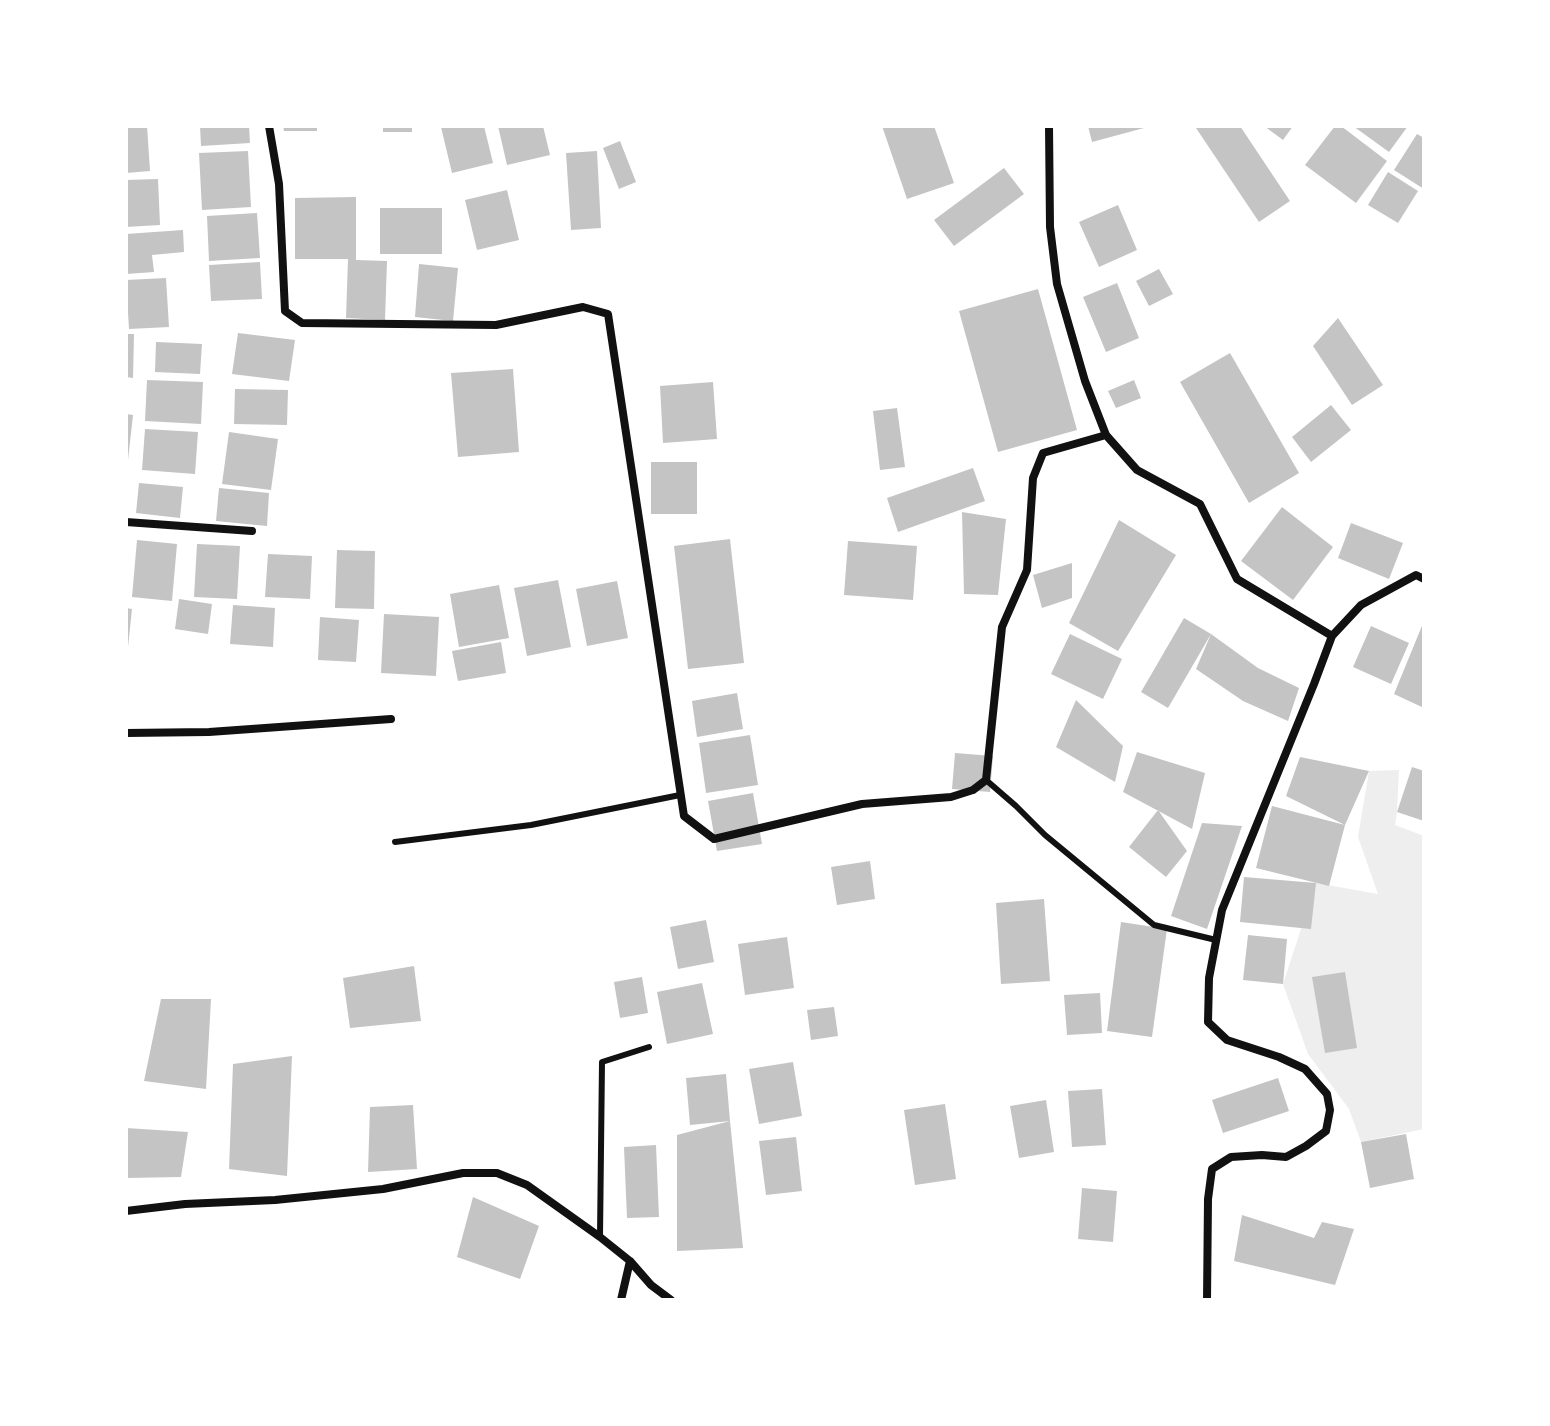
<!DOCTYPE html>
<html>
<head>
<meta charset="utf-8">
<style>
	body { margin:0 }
	#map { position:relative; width:1550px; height:1426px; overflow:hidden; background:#fff; font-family:"PT Sans",sans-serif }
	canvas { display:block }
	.frame { position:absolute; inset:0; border:128px solid #fff; pointer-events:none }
</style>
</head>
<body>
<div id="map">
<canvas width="1550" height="1426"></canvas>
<div class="frame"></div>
</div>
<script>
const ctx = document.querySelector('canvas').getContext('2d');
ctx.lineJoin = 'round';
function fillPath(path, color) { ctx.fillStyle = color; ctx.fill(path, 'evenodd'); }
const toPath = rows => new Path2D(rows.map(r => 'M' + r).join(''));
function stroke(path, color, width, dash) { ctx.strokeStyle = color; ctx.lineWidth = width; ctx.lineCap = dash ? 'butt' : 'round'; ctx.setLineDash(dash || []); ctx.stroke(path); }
fillPath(toPath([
	[1399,770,1397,812,1395,825,1424,836,1424,1129,1361,1142,1349,1109,1308,1054,1283,984,1316,883,1378,894,1358,837,1369,771]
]), '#eee');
fillPath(toPath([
	[126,126,147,126,150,171,126,173],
	[200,126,249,126,250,143,201,146],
	[283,126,317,126,317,131,284,131],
	[383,126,412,126,412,132,383,132],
	[444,126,484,126,493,163,452,173,441,127],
	[498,126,543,126,550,155,507,165],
	[882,126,934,126,954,183,907,199],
	[1088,126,1143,126,1144,128,1092,142],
	[1198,126,1240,126,1290,201,1259,222,1196,128],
	[1264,126,1293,126,1283,140],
	[1335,126,1341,126,1387,161,1356,203,1305,165],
	[1353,126,1408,126,1389,152],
	[1417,134,1424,138,1424,189,1394,170],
	[620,141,636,182,619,189,603,148],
	[248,151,251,207,202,210,199,153],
	[597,151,601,228,571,230,566,153],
	[1004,168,1024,194,954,246,934,220],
	[1388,172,1418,191,1398,223,1368,205],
	[158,179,160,225,126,227,126,180],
	[507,190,519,240,477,250,465,200],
	[356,197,356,260,387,261,385,320,346,318,348,259,295,259,295,198],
	[1118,205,1137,250,1099,267,1079,222],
	[380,208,442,208,442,254,380,254],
	[257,213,260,258,209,261,207,216],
	[183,230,184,252,152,255,154,272,126,274,126,234],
	[260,262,262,299,211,301,209,265],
	[419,264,458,268,453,321,415,317],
	[1159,269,1173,294,1149,306,1136,281],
	[166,278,169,327,129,329,126,280],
	[1117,283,1139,338,1106,352,1083,297],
	[1038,289,1077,430,998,452,959,311],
	[1338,318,1383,385,1352,405,1313,346],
	[238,333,295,340,289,381,232,374],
	[126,334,134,334,133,378,126,377],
	[156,342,202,344,200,374,155,372],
	[1230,353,1299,473,1249,503,1180,382],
	[513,369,519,452,458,457,451,373],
	[147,380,203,382,201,424,145,421],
	[1134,380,1141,398,1116,408,1108,391],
	[713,382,717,439,663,443,660,386],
	[235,389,288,390,287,425,234,424],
	[1331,405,1351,430,1311,462,1292,437],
	[897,408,905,467,880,470,873,411],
	[126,414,133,415,128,460,126,460],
	[145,429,198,432,195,474,142,470],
	[229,432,278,439,271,490,222,484],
	[651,462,697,462,697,514,651,514],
	[973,468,985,501,898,532,887,498],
	[139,483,183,487,180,518,136,513],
	[219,488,269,493,267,526,216,521],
	[1282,507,1333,547,1293,600,1241,561],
	[962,512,1006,519,998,595,964,594],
	[1119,520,1176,555,1118,651,1069,623],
	[1351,523,1403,543,1389,579,1338,558],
	[730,539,744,663,688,669,674,546],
	[137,540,177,544,172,601,132,597],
	[848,541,917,546,913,600,844,595],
	[197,544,240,546,237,599,194,597],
	[337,550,375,551,374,609,335,608],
	[268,554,312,556,310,599,265,597],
	[1072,563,1072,598,1042,608,1033,575],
	[558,580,571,647,527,656,514,588],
	[617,581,628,638,587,646,576,589],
	[499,585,509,638,459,647,450,594],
	[179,599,212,604,208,634,175,629],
	[233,605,275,608,273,647,230,644],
	[126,608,132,609,128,647,126,647],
	[384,614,439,617,436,676,381,673],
	[320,617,359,620,356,662,318,660],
	[1184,618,1211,634,1258,668,1299,688,1288,721,1243,701,1196,669,1211,634,1168,708,1141,692],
	[1424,621,1424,708,1394,694],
	[1371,626,1409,643,1391,684,1353,667],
	[1070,634,1122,659,1103,699,1051,674],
	[501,642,506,673,458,681,452,651],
	[737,693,743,729,697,737,692,701],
	[1076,700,1123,746,1115,782,1056,747],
	[750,735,758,785,706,793,699,743],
	[1137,752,1205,773,1192,829,1123,792],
	[955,753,993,756,990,792,952,789],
	[1300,757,1369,771,1345,825,1286,796],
	[1412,767,1424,771,1424,821,1397,812],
	[753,793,762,844,717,851,708,801],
	[1272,806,1345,825,1329,886,1256,868],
	[1158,810,1187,851,1166,877,1129,847],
	[1202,823,1242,826,1207,929,1171,916],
	[870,861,875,899,837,905,831,867],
	[1244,877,1316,883,1311,929,1240,922],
	[1044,899,1050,981,1001,984,996,903],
	[706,920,714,962,678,969,670,927],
	[1121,922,1167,929,1152,1037,1107,1031],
	[1248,935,1287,939,1283,984,1243,980],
	[787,937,794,988,745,995,738,944],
	[414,966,421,1021,350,1028,343,978],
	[1345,972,1357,1048,1325,1053,1312,977],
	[642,977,648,1013,620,1018,614,982],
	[702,983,713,1034,667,1044,657,992],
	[1100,993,1102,1033,1067,1035,1064,995],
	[161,999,211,999,206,1089,144,1081],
	[834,1007,838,1036,811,1040,807,1010],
	[292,1056,287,1176,229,1169,233,1064],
	[793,1062,802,1116,759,1124,749,1069],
	[726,1074,730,1121,690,1125,686,1078],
	[1278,1078,1289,1111,1223,1133,1212,1100],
	[1102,1089,1106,1145,1072,1147,1068,1091],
	[1046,1100,1054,1152,1019,1158,1010,1106],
	[945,1104,956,1179,915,1185,904,1110],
	[413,1105,417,1169,368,1172,370,1107],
	[730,1121,743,1248,677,1251,677,1135],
	[126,1128,188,1132,181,1177,126,1178],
	[1406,1134,1414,1179,1370,1188,1361,1142],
	[796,1137,802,1191,766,1195,759,1141],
	[656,1145,659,1217,627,1218,624,1147],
	[1082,1188,1117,1191,1113,1242,1078,1239],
	[473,1197,539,1226,520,1279,457,1257],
	[1242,1215,1314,1238,1322,1222,1354,1229,1335,1285,1234,1261]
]), '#c4c4c4');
stroke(toPath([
	[986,780,1016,806,1045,835,1154,925,1216,940],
	[395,842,531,825,680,795],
	[600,1236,602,1062,649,1047]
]), '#111', 6);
stroke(toPath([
	[269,126,279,184,285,311,302,323,496,325,583,307,608,314,684,816,714,839,862,804,951,797,973,790,986,780,1002,627,1027,570,1033,478,1043,453,1106,435],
	[1049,126,1050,227,1057,284,1085,381,1106,435,1137,470,1200,504,1237,579,1332,636],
	[126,522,252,531],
	[126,733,209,732,391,719],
	[126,1211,185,1204,275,1200,383,1189,463,1173,497,1173,527,1185,600,1237,630,1261,651,1285,671,1300],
	[621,1300,630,1261],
	[1207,1300,1208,1199,1212,1169,1231,1157,1262,1155,1286,1157,1306,1146,1326,1131,1330,1110,1327,1094,1305,1069,1279,1057,1227,1040,1208,1022,1209,978,1222,910,1314,684,1332,636,1361,605,1416,575,1424,579]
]), '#111', 8);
</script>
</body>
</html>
